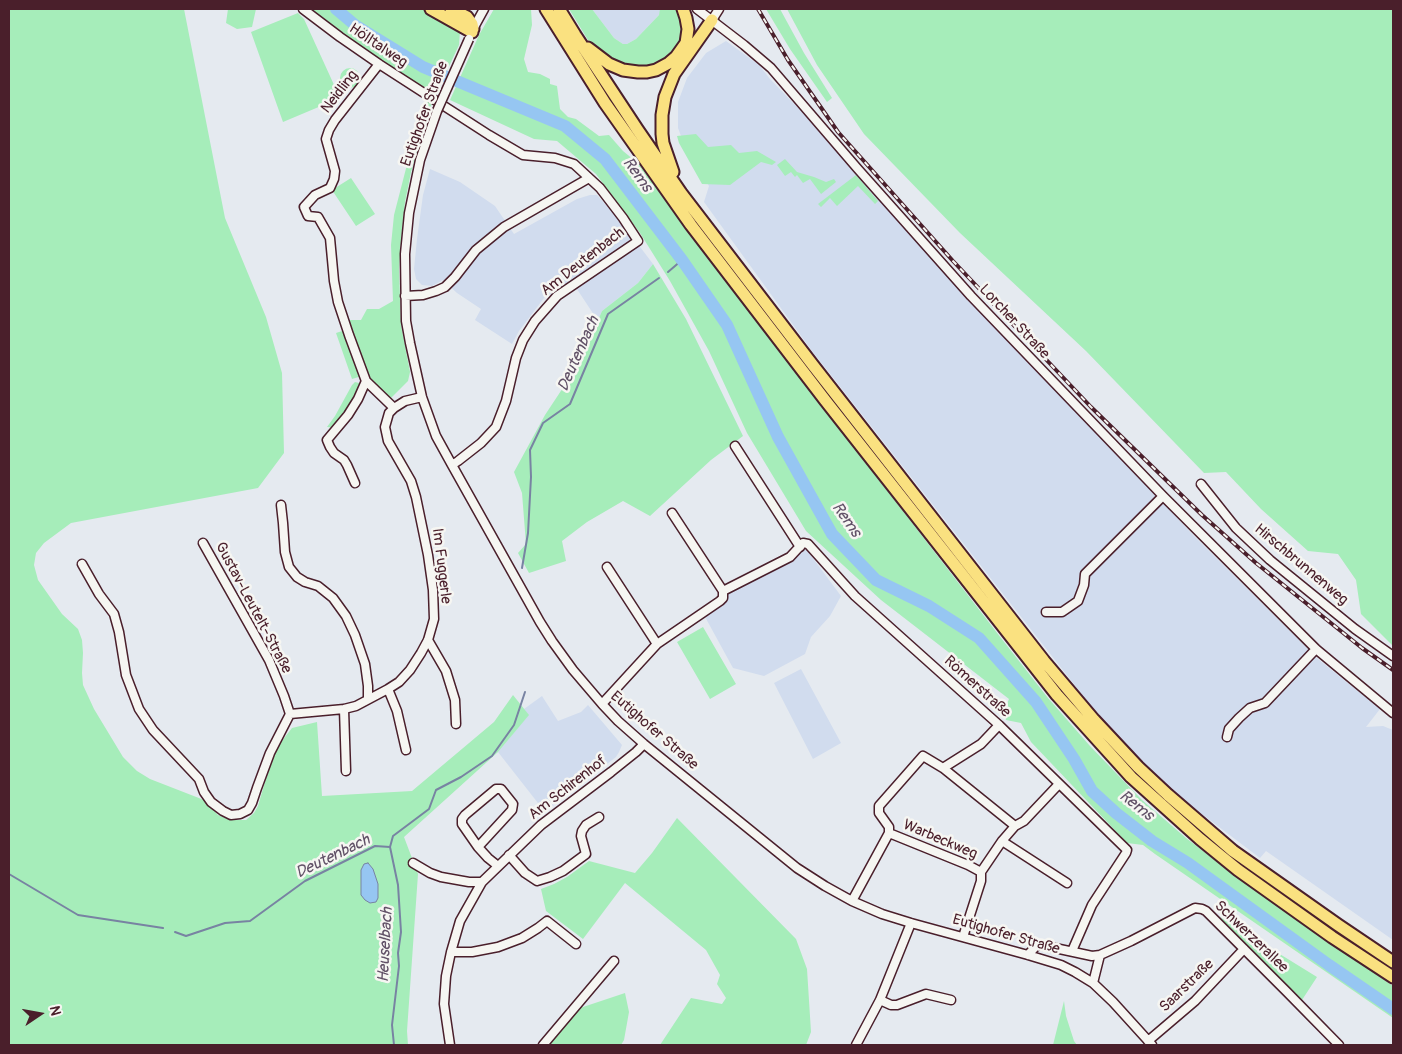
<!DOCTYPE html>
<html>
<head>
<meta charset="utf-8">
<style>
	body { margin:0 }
	#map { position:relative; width:1402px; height:1054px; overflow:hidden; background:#e5eaf0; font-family:Pangolin,sans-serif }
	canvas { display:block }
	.frame { position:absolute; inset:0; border:10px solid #4a1f2b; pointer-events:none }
	.north { position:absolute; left:15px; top:989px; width:50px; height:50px; -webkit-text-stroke:4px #f6f6f2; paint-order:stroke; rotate:78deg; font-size:14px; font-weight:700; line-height:20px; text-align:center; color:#4a1f2b }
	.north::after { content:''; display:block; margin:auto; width:18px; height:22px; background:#4a1f2b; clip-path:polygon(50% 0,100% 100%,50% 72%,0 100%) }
</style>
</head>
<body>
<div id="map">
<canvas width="1402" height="1054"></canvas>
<div class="frame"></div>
<div class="north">N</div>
</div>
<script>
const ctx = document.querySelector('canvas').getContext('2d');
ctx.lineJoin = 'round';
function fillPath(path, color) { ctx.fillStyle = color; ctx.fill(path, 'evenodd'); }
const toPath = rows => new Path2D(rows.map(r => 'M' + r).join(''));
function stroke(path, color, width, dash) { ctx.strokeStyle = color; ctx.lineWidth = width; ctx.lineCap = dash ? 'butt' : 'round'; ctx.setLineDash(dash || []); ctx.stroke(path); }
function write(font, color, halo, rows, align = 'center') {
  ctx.font = font + ' Pangolin,sans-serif'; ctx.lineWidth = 5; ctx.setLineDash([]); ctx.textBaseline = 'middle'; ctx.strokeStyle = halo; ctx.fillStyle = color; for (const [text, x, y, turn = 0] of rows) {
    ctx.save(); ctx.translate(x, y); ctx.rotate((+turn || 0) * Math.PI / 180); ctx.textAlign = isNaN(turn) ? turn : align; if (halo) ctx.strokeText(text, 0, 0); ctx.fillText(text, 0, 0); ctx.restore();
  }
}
fillPath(toPath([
	[592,9,660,9,661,10,659,15,636,39,627,44,623,44,614,38],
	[726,41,759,65,770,79,801,111,919,245,1194,536,1318,659,1380,709,1366,727,1383,726,1393,730,1393,940,1266,851,1260,858,1186,802,1129,749,1088,702,812,351,704,202,709,186,687,152,678,128,678,102,687,78,706,53],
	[430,169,460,182,495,206,514,234,577,199,590,195,597,195,622,223,653,264,638,283,602,311,598,321,571,280,544,298,519,331,512,344,475,320,481,309,457,293,443,280,432,286,422,285,416,279,414,269,417,239,423,195],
	[806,549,841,596,830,616,811,637,805,654,764,676,733,668,704,615,730,588],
	[801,669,841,743,813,759,774,683],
	[542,696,558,721,581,712,588,705,622,745,619,752,616,757,545,812,498,752,528,715,524,709]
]), '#d1dcee');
fillPath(toPath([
	[9,9,184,9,225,218,266,317,282,373,284,453,258,488,71,523,44,543,36,553,34,565,38,580,62,614,78,629,82,640,83,653,82,673,83,685,94,709,123,757,137,771,150,779,204,800,218,815,230,820,246,820,254,813,258,806,274,751,292,728,317,722,322,796,412,791,494,722,513,695,529,715,498,752,404,837,418,874,407,1031,408,1045,9,1045],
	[228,9,256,9,252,27,237,29,226,23],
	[308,9,427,9,460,31,459,45,436,94,375,58],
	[494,9,531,9,532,25,524,59,528,72,540,74,550,79,550,84,557,86,560,109,568,117,576,119,599,136,609,135,623,151,639,164,695,242,1001,638,1048,698,1090,746,1142,800,1186,838,1246,884,1393,986,1393,1018,1155,854,1143,845,1127,843,1031,742,1021,723,1006,720,1003,713,1009,699,881,600,806,531,747,433,709,351,670,281,640,233,596,174,557,141,534,139,450,100,479,35],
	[569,9,592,9,614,38,623,44,627,44,636,39,659,15,660,9,676,9,680,15,683,27,681,41,675,50,668,57,662,61,650,67,635,68,620,64,604,55,588,40],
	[766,9,780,9,804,53,832,98,827,102,790,49],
	[787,9,1393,9,1393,646,1361,614,1356,580,1338,554,1308,551,1261,509,1226,472,1204,473,1086,351,960,233,864,134,817,65],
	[298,13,304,19,340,98,283,122,251,32],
	'340 78a10 10 0 1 1 20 0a10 10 0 1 1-20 0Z',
	[433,100,425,123,411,172,405,202,401,239,399,269,401,325,410,372,408,381,391,398,375,388,367,377,346,320,361,320,367,309,379,309,393,301,391,245,394,215,410,153,411,136,416,124,418,113,427,101],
	[696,134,708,147,731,145,739,153,757,151,776,162,772,165,761,162,730,185,702,184,679,143,677,136],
	[785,159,797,172,814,177,826,182,834,179,836,182,821,194,810,179,803,183,797,175,795,177,791,172,785,176,777,165],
	[856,175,878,201,875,204,858,186,837,206,830,198,821,207,818,204],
	[351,178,375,214,356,226,332,190],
	[653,264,686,319,743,436,711,460,650,516,623,501,587,522,562,541,566,561,529,573,518,553,526,544,522,493,514,472,545,415,580,362,602,311,638,283],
	[345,330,362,376,352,379,336,333],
	[355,382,363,384,354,401,336,428,327,427,335,416,352,385],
	[703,627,736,684,710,699,677,642],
	[677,818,796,939,807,969,811,1032,806,1045,660,1045,691,998,722,1004,726,998,717,984,720,975,706,950,625,883,583,939,546,911,541,889,554,884,567,877,589,861,635,873,652,853],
	[1210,911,1317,977,1302,1000],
	[625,993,629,1012,624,1040,621,1045,547,1045,577,1009],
	[1064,1001,1066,1016,1074,1041,1077,1045,1053,1045]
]), '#a6edba');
const water = toPath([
	[368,863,373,869,378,884,378,898,376,902,370,903,365,900,361,895,361,870,364,864,368,863]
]);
fillPath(water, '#96c6f2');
stroke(water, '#7883a2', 1);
stroke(toPath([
	[668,272,682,260],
	[522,568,528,533,531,477,530,450,543,423,570,404,608,314,659,278],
	[390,847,398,885,401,932,398,953,399,966,392,1025,394,1045],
	[9,874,78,915,163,928],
	[175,932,186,936,225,923,250,921,305,881,375,846,390,847,393,836,429,809,436,790,461,777,492,756,514,725,525,692]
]), '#7883a2', 2);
stroke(toPath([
	[336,9,355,25,423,67,500,99,565,126,605,159,682,260,727,325,778,437,832,534,876,580,929,606,979,638,1036,702,1074,759,1092,791,1116,813,1152,841,1188,863,1329,965,1393,1009]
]), '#96c6f2', 12);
const minor = toPath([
	[303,9,340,37,379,64,489,135,523,155,555,158,574,164,600,188,623,218,638,241,557,296,535,321,523,340,516,358,506,401,496,427,481,443,458,461,452,465],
	[697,9,744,45,771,68,857,168,971,296,1163,496,1316,649,1393,713],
	[712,20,719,9],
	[473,29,484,9],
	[379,64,335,120,329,130,326,139,335,171,334,179,330,188,315,195,304,207,308,216,318,217,330,238,334,281,338,302,349,335,366,381,394,408],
	[437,111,420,160,409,213,405,254,406,321,410,343,422,397,436,436,452,465,540,622,552,641,573,670,602,704,618,721,644,744,797,868,825,886,852,901,882,914,911,923,1028,955,1061,965,1075,972,1093,983,1113,1002,1152,1045],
	[405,296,423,295,436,291,445,287,455,277,476,250,504,227,589,178],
	[735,446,800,547],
	[355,483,347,465,344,460,334,453,330,447,327,440,348,415,358,399,366,381],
	[1201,484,1236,528,1270,560,1355,629,1393,656],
	[281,505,283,523,285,552,289,567,297,577,305,582,318,586,333,598,346,616,355,635,365,664,368,686,368,699],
	[672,513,723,591,790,557,803,543,808,544,855,596,999,725,1124,847,1127,850,1126,853,1092,905,1072,951],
	[203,543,269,660,284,696,290,714],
	[82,564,99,594,114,614,119,632,126,675,139,709,153,730,199,779,204,792,211,802,223,811,231,815,240,814,248,810,252,803,257,788,270,753,290,714,344,709,356,706,388,689,399,682,410,670,421,653,428,640,434,619,433,590,428,555,416,497,411,481,388,441,385,427,389,413,394,408,405,401,422,397],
	[607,567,657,644],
	[1046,612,1062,612,1078,601,1084,585,1085,574,1163,496],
	[428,640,446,671,455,700,456,724],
	[388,689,397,711,406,750],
	[602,704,657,644,720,601,723,598,723,591],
	[344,709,346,771],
	[1227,737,1229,729,1239,718,1250,708,1265,703,1316,649],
	[943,768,1015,826],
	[889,833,968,865,981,872],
	[1002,841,1067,883],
	[478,847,512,810,513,804,501,789,496,789,465,815,462,819,462,824,478,847,488,858,498,866],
	[509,855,525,873,537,881,550,877,563,871,586,854,581,836,582,831,586,825,599,817],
	[413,863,430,873,441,877,469,882,482,882],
	[852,901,889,833,889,827,879,813,879,806,923,756,943,768,981,744,999,725],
	[963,937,981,881,981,872,1002,841,1015,826,1024,821,1059,784],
	[451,952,472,952,498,947,522,938,538,928,547,921,576,944],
	[1028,955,1036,946,1041,945,1092,956,1100,955,1131,941,1195,908,1202,909,1206,911,1287,992,1339,1045],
	[1093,983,1100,955],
	[880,1000,891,1005,897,1005,926,994,951,1000],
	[1148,1041,1195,1001,1244,949],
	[450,1045,444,1004,446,976,451,952,460,921,482,882,541,825,611,772,636,752,644,744],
	[543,1045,614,961],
	[856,1045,880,1000,911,923]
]);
const highway = toPath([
	[431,9,472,32],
	[451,9,467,17,472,24,473,29],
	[546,9,605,103,691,225,825,400,1057,695,1131,777,1200,839,1238,870,1332,937,1393,977],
	[559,9,575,35,637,129,681,193,812,364,1044,661,1094,720,1138,767,1168,795,1233,851,1338,925,1393,962],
	[588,48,609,64,623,70,638,72,647,72,656,70,669,63,676,57,686,43,688,29,686,18,683,9],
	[673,172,663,143,662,134,662,115,665,97,674,74,712,20]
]);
stroke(minor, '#4a1f2b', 11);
stroke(highway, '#4a1f2b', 15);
stroke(minor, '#f6f6f2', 8);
stroke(highway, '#fae180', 11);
const rail = toPath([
	[758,9,788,60,838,132,953,261,1091,407,1202,515,1256,563,1362,648,1393,670]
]);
stroke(rail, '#4a1f2b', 4);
stroke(rail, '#f6f6f2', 2, [5.5]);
const minorBridge = toPath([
	[437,111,469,39]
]);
stroke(minorBridge, '#4a1f2b', 11, []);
stroke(minorBridge, '#f6f6f2', 8);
write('15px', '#4a1f2b', '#f6f6f2', [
	["Hölltalweg",378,46,34],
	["Neidling",340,92,-52],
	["Eutighofer Straße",425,114,-70],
	["Am Deutenbach",583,262,-38],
	["Lorcher Straße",1014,322,47],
	["Hirschbrunnenweg",1301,565,40],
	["Im Fuggerle",441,566,83],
	["Gustav-Leutelt-Straße",253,608,62],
	["Römerstraße",977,687,42],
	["Eutighofer Straße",654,731,41],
	["Am Schirenhof",568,788,-38],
	["Warbeckweg",940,840,23],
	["Eutighofer Straße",1006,935,16],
	["Schwerzerallee",1251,937,44],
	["Saarstraße",1187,986,-44]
]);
write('italic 16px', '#615167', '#f6f6f2', [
	["Rems",637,175,54],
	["Deutenbach",579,354,-66],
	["Rems",846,520,55],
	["Rems",1136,806,38],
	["Deutenbach",333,857,-26],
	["Heuselbach",386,945,-87]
]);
</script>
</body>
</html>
